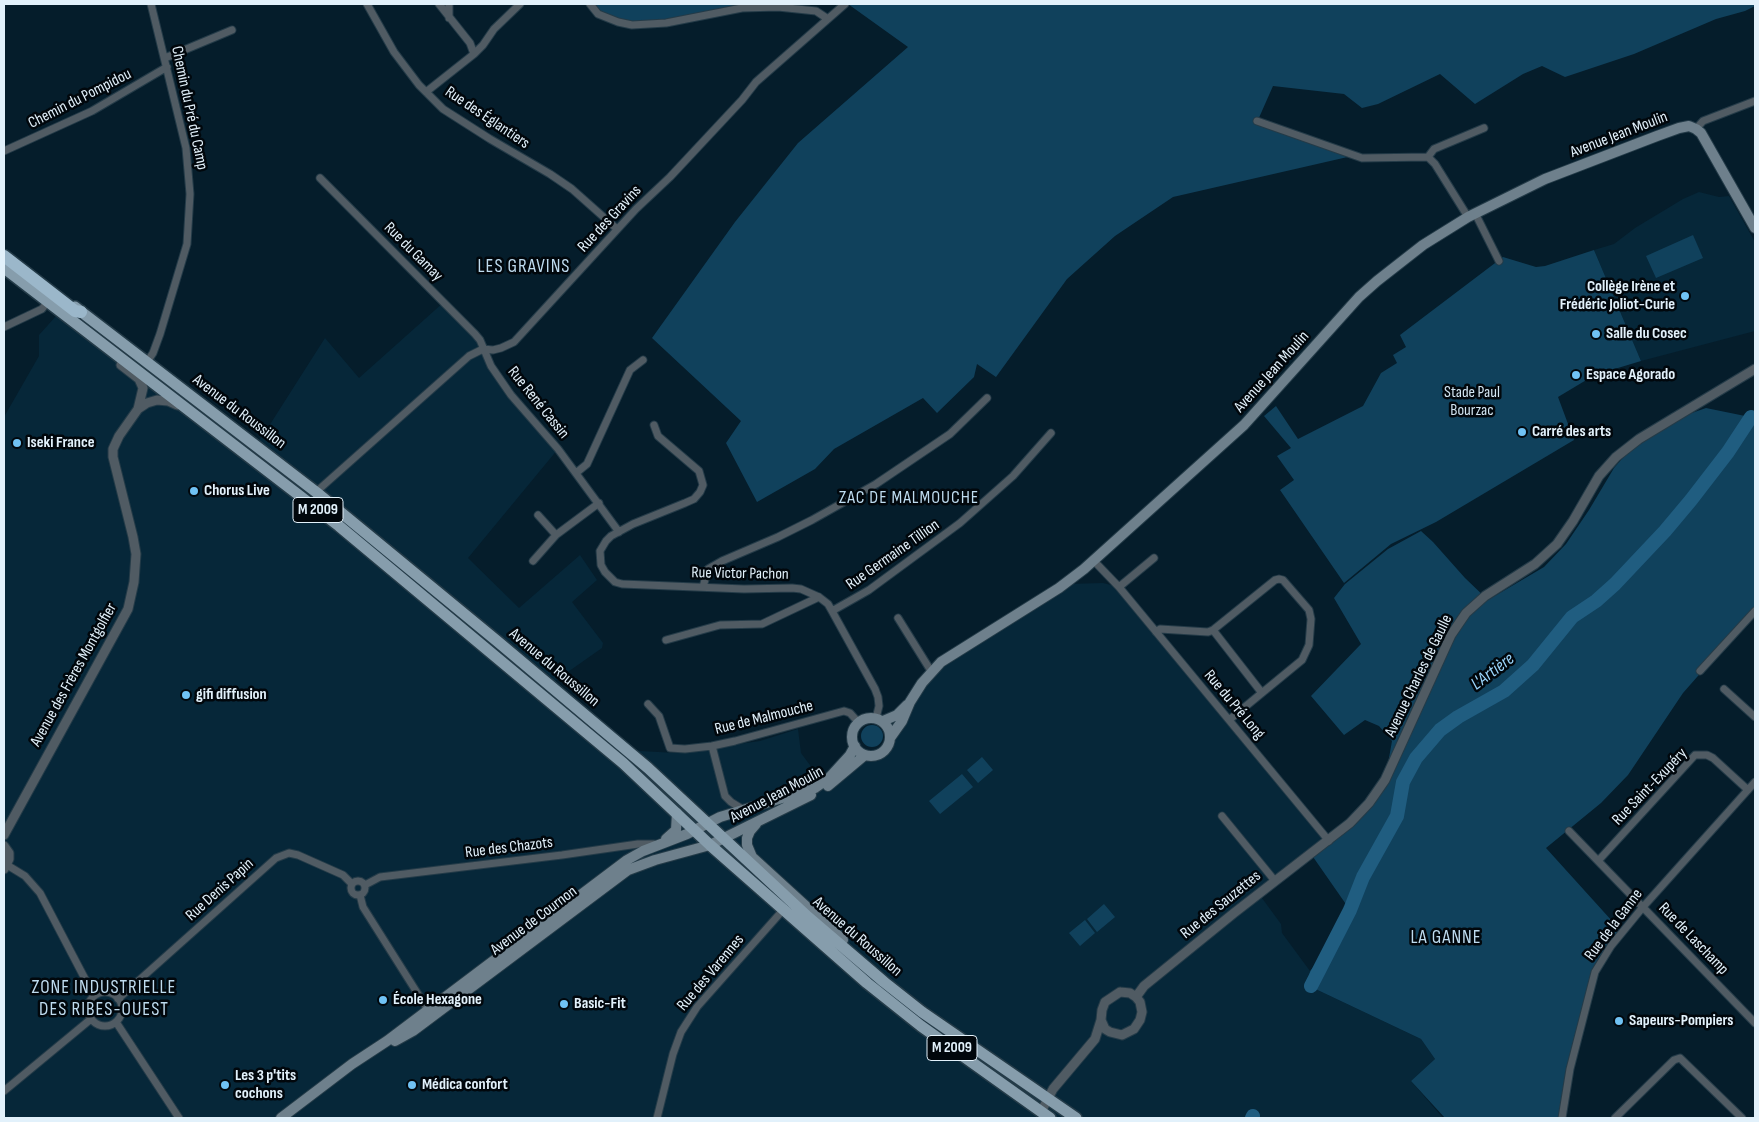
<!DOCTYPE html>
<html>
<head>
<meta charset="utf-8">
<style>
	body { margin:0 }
	#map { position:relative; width:1759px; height:1122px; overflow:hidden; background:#051d2b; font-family:"Sofia Sans Condensed",sans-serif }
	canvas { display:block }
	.frame { position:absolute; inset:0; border:5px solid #e2f1fb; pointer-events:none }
</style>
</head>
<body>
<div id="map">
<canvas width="1759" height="1122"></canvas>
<div class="frame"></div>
</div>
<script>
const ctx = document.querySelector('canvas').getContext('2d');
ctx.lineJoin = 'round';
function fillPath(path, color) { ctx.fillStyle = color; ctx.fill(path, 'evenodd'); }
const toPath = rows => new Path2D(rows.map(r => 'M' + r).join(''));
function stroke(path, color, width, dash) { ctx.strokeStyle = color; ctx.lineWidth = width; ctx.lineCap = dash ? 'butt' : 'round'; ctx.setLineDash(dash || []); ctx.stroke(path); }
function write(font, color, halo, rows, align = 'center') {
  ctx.font = font + ' "Sofia Sans Condensed",sans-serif'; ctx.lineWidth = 5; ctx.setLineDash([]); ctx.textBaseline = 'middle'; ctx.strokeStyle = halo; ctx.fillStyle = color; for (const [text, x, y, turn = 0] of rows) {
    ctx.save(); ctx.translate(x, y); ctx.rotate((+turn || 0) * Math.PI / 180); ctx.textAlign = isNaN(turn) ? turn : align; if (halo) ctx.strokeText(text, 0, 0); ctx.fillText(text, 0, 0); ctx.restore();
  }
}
fillPath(toPath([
	[1699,192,1719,197,1729,196,1755,242,1755,331,1641,361,1594,250,1614,244,1635,228,1683,199],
	[444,302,475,334,491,366,558,449,468,558,519,608,580,555,597,580,572,602,603,643,602,648,545,688,610,743,640,751,676,753,760,741,798,729,801,753,821,780,869,756,879,754,884,751,931,671,1068,584,1103,583,1119,587,1329,841,1259,894,1281,924,1282,933,1310,971,1307,985,1421,1039,1435,1059,1411,1081,1443,1118,4,1118,4,417,39,356,39,335,66,305,159,380,251,448,262,437,325,338,359,378]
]), '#062739');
fillPath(toPath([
	[590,4,754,4,711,14,632,25,598,14],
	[848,4,1755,4,1755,6,1745,11,1716,19,1634,54,1565,77,1542,66,1523,74,1475,104,1440,74,1378,104,1362,108,1344,94,1273,86,1258,120,1352,156,1173,197,1115,236,1067,279,996,377,977,364,974,377,937,413,923,398,834,449,815,469,757,502,726,443,741,421,652,338,735,222,798,143,908,47],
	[1693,235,1703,258,1656,278,1646,256],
	[1594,250,1641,361,1608,371,1588,379,1558,397,1574,440,1436,522,1391,544,1344,583,1280,490,1294,480,1277,456,1291,448,1264,416,1276,406,1298,439,1363,406,1381,373,1397,363,1393,355,1406,347,1400,335,1503,257,1536,267,1545,266],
	[1706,408,1750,417,1755,412,1755,611,1683,693,1628,775,1601,803,1546,848,1622,932,1595,972,1562,1118,1445,1118,1411,1081,1435,1059,1421,1039,1307,985,1310,971,1334,942,1350,910,1311,854,1350,823,1385,780,1392,741,1379,726,1365,720,1344,735,1311,696,1361,644,1334,598,1345,584,1388,549,1421,531,1433,542,1465,578,1488,600,1544,567,1566,544,1589,510,1614,468,1639,439,1666,422],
	'861 736a11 11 0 1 1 22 0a11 11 0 1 1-22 0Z',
	[982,757,993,770,978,783,967,770],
	[962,774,973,787,940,814,929,801],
	[1104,904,1115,917,1097,932,1087,919],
	[1085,920,1095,933,1080,946,1069,933]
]), '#10415c');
stroke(toPath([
	[1311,986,1350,910,1363,877,1397,816,1403,782,1416,758,1440,730,1458,717,1504,691,1533,665,1572,617,1596,601,1615,584,1665,531,1691,500,1728,452,1751,417],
	[1252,1118,1253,1116]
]), '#205d80', 14);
const minor = toPath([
	[367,4,394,52,419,85,443,109,490,139,550,174,572,189,617,229],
	[449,4,449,18],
	[590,4,598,14,618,22,632,25,666,23,742,8,778,7,816,11,828,19],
	[474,54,483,45,494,29,520,4],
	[165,58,232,30],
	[426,92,474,54,470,43,439,4],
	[1257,121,1362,158,1428,157,1435,164,1468,217],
	[1696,129,1703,121,1755,101],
	[4,151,92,111,167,67],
	[1428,157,1434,149,1484,128],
	[320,178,475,334,480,340,491,366,511,395,558,449,619,532],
	[1475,213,1499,261],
	[4,327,42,309,48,301],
	[147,362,153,353,160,334,187,244,190,194,186,148,151,4],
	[654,425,658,436,699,471,703,485,700,492,694,499,685,503,633,524,611,536,606,541,600,551,601,565,605,572,615,582,622,584,744,589,792,588,801,589,819,597,828,604,832,611,875,689,878,697,879,706,876,718],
	[576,473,587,464,630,370,643,360],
	[316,492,469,356,483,349,493,350,501,348,514,342,636,209,670,177,742,100,756,82,845,4],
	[538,515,556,535],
	[533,561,556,535,599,503],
	[1094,561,1119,587,1329,841],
	[703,587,708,569,722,561,778,537,812,520,876,484,950,434,987,398],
	[1119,587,1154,558],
	[832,611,869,590,960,523,1013,476,1051,433],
	[898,618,931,671],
	[1213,630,1262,693],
	[1156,632,1160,629,1208,632,1213,630,1275,580,1279,579,1283,580,1309,610,1311,619,1309,645,1302,660,1229,720],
	[666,640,720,625,762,624,819,597],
	[1700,671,1755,611],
	[1724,689,1755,717],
	[648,704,659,716,670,748,685,749,712,746,735,741,844,711,850,713,858,722],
	[712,746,725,796,731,802,744,810],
	[1222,816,1275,881],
	[1569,831,1755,1023],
	[1598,861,1695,755,1707,755,1713,758,1748,790],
	[7,865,25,876,40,893,94,996],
	'351 888a7 7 0 1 1 14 0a7 7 0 1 1-14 0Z',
	[365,885,380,877,562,855,638,844,654,844],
	[360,895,363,907,428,1010,431,1011],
	'88 1009a17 17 0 1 1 34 0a17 17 0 1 1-34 0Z',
	[118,999,276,858,289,853,298,855,343,875,352,884],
	[116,1022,179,1118],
	[4,1091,91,1019],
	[657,1118,673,1054,681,1032,697,1007,783,910],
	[1562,1118,1570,1069,1595,972,1611,946,1643,907,1755,782],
	[1615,1118,1674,1060,1680,1058,1742,1118]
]);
const tertiary = toPath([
	[138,409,147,403,157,400,168,401,177,405],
	[4,835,128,609,134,582,136,554,133,537,113,457,113,449,119,436,138,409,143,388,139,379,121,365],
	[4,846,9,853,9,859,4,869],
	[1120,992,1130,993,1136,997,1140,1002,1142,1012,1140,1020,1134,1029,1122,1035,1110,1032,1105,1029,1101,1020,1102,1010,1105,1002,1120,992],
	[1136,997,1144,986,1234,913,1350,823,1369,803,1385,780,1451,635,1466,613,1485,596,1535,564,1557,544,1573,521,1599,476,1616,457,1639,439,1755,369],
	[1041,1112,1053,1089,1095,1039,1101,1020]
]);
const secondary = toPath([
	'852 737a19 19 0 1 1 38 0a19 19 0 1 1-38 0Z',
	[883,721,897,715,907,705],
	[890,738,902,721,910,702,922,683,941,662,1059,588,1084,569,1244,425,1359,297,1377,281,1423,245,1468,217,1545,179,1657,136,1679,128,1689,126,1696,129,1701,133,1755,228],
	[828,786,865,755],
	[756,824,750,831,747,838,747,845,752,857,843,940],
	[666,839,676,830,677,813],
	[395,1041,413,1031,628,870,655,860,710,845,811,795],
	[281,1118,352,1064,387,1041,627,860,643,851,687,834,720,817,815,788,829,778,850,755,855,746]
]);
const primary = toPath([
	[4,268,339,526,623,763,710,845,867,983,921,1026,1050,1118],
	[75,307,316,492,497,641,648,768,808,917,884,982,922,1012,1076,1118]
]);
const motorway = toPath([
	[4,256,75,311,81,312]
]);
stroke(minor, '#243b48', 9);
stroke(tertiary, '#243b48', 11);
stroke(secondary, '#243b48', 12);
stroke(primary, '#243b48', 14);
stroke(motorway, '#243b48', 15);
stroke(minor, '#505b63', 7);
stroke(tertiary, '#505b63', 9);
stroke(secondary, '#6e808c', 10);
stroke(primary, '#869dac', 11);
stroke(motorway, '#9bb7ca', 12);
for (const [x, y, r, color] of [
	[1685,296,5,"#70c2f4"],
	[1596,334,5,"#70c2f4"],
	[1576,375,5,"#70c2f4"],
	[1522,432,5,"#70c2f4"],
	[17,443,5,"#70c2f4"],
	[194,491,5,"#70c2f4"],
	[186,695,5,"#70c2f4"],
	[383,1000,5,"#70c2f4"],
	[564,1004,5,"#70c2f4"],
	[1619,1021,5,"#70c2f4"],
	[225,1085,5,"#70c2f4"],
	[412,1085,5,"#70c2f4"]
]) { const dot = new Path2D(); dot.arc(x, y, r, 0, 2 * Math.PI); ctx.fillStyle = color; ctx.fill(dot); stroke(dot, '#01070c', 2); }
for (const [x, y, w] of [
	[318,510,50],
	[952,1048,50]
]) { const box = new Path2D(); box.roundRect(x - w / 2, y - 12.5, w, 25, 4); ctx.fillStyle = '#01070c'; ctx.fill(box); stroke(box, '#e2f1fb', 1); }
write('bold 15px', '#e2f1fb', null, [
	["M 2009",318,510],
	["M 2009",952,1048]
]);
write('16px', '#e2f1fb', '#01070c', [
	["Chemin du Pompidou",80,99,-27],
	["Chemin du Pré du Camp",189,108,78],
	["Rue des Églantiers",487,118,34],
	["Avenue Jean Moulin",1619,135,-21],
	["Rue des Gravins",610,219,-47],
	["Rue du Gamay",413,252,45],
	["Avenue Jean Moulin",1272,372,-48],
	["Rue René Cassin",538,403,51],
	["Avenue du Roussillon",239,412,37],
	["Rue Germaine Tillion",893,555,-35],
	["Rue Victor Pachon",740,574,1],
	["Avenue du Roussillon",554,668,40],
	["Avenue des Frères Montgolfier",74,675,-61],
	["Avenue Charles de Gaulle",1419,676,-64],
	["Rue du Pré Long",1234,705,50],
	["Rue de Malmouche",764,718,-14],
	["Rue Saint-Exupéry",1650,787,-46],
	["Avenue Jean Moulin",777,795,-28],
	["Rue des Chazots",509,848,-7],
	["Rue Denis Papin",220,890,-42],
	["Rue des Sauzettes",1221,905,-39],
	["Avenue de Cournon",534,921,-37],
	["Rue de la Ganne",1614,925,-53],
	["Avenue du Roussillon",857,937,41],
	["Rue de Laschamp",1693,939,46],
	["Rue des Varennes",711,973,-50]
]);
write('bold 16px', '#e2f1fb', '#01070c', [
	["Collège Irène et",1675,287,"right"],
	["Frédéric Joliot-Curie",1675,305,"right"],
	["Salle du Cosec",1606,334],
	["Espace Agorado",1586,375],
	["Carré des arts",1532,432],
	["Iseki France",27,443],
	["Chorus Live",204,491],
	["gifi diffusion",196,695],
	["École Hexagone",393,1000],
	["Basic-Fit",574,1004],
	["Sapeurs-Pompiers",1629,1021],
	["Les 3 p'tits",235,1076],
	["cochons",235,1094],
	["Médica confort",422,1085]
], 'left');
write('16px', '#d3e6f3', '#01070c', [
	["Stade Paul",1472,393],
	["Bourzac",1472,411]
]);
ctx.letterSpacing = '1px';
write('18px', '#bedbef', '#01070c', [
	["ZAC DE MALMOUCHE",909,498]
]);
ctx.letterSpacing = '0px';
write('italic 18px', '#9bd6fc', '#01070c', [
	["L'Artière",1493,672,-37]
]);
ctx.letterSpacing = '1px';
write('19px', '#bedbef', '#01070c', [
	["LES GRAVINS",524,267],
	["LA GANNE",1446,938],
	["ZONE INDUSTRIELLE",104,988],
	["DES RIBES-OUEST",104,1010]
]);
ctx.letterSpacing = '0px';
</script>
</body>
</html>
